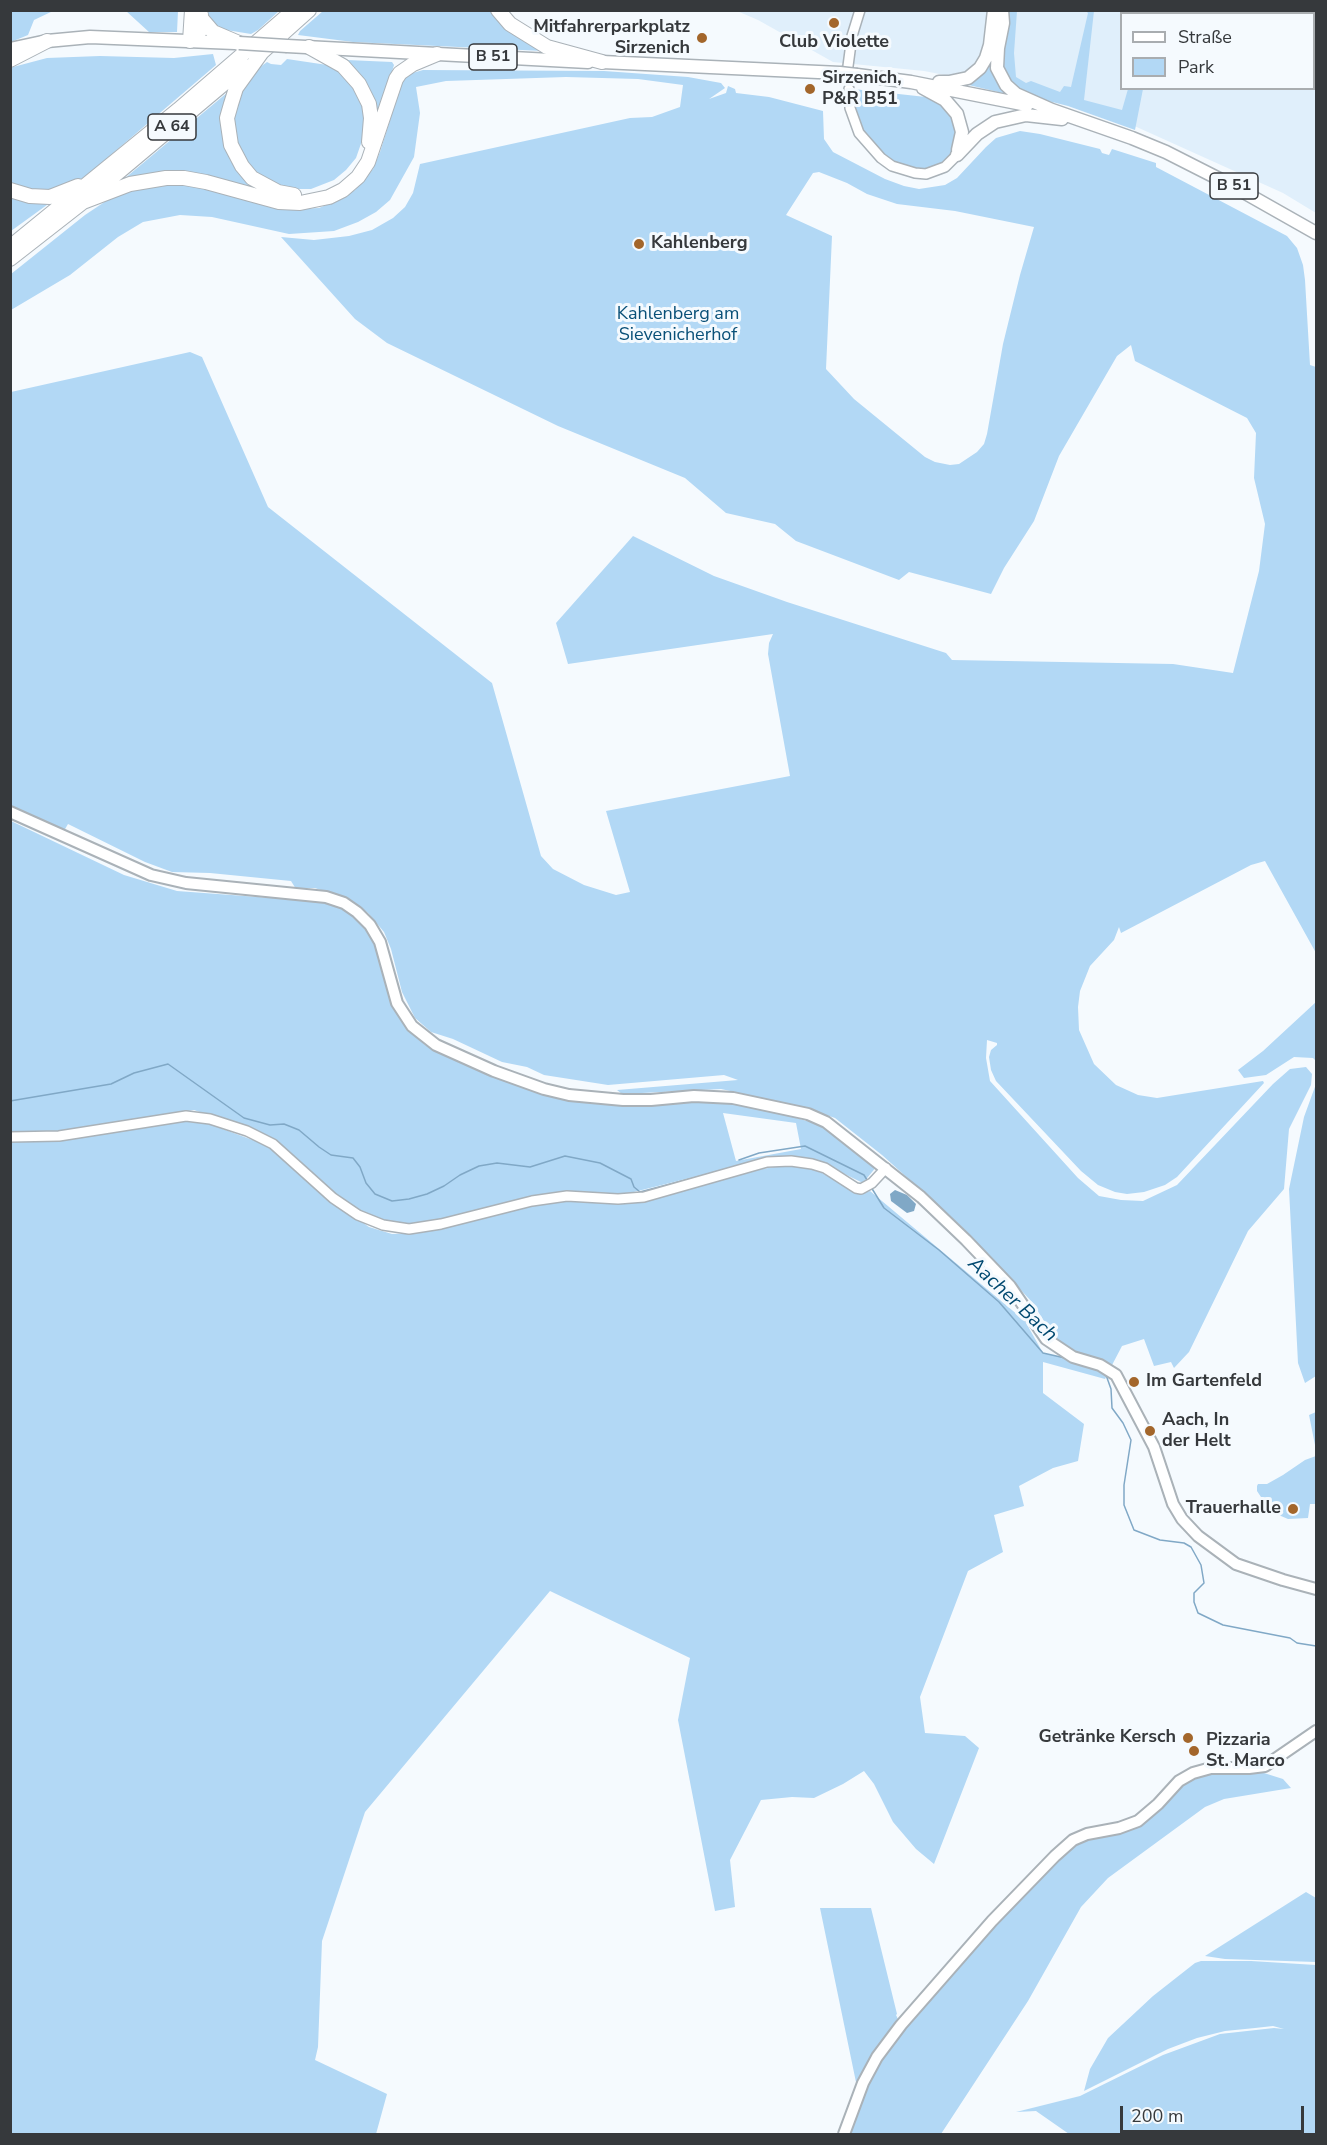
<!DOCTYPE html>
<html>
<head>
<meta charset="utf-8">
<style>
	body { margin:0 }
	#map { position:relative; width:1327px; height:2145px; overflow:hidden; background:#f5fafe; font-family:"Nunito Sans",sans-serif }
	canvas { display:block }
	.frame { position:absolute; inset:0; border:12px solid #36393c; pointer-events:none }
	.legend { position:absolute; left:1120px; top:12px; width:195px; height:78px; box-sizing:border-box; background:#f5fafe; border:2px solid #a9adb0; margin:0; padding:8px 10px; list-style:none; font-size:18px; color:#36393c }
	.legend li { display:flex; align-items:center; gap:12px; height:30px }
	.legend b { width:30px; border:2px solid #a9adb0 }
	.scale { position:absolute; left:1120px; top:2106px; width:184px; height:27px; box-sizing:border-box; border:3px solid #36393c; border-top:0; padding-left:8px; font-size:18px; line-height:21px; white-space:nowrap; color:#36393c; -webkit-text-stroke:4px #f5fafe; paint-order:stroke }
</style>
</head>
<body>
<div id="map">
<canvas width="1327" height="2145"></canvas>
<div class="frame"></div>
<ul class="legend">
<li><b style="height:8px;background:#fff"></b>Straße</li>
<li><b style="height:16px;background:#b2d8f5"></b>Park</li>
</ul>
<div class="scale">200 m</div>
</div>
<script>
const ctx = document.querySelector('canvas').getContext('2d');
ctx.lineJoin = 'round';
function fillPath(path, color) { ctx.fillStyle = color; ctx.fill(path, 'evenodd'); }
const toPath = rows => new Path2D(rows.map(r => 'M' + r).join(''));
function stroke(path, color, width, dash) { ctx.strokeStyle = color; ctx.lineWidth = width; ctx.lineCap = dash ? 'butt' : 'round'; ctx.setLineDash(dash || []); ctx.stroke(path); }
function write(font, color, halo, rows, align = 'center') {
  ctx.font = font + ' "Nunito Sans",sans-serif'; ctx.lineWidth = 6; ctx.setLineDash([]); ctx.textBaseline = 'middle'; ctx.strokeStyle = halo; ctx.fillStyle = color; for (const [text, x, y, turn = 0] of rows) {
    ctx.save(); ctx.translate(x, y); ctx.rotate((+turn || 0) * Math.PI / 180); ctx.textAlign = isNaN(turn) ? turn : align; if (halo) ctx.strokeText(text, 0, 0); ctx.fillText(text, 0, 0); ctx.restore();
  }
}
fillPath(toPath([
	[737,11,1316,11,1316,213,1283,193,1079,101,924,71,833,62,758,20],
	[1122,14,1314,14,1314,88,1122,88]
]), '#e0effb');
fillPath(toPath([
	[204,10,279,11,258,30,251,34,214,28],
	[10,11,11,10,53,11,34,20,28,35,11,42],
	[126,11,178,11,177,32,149,32],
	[323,11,492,11,543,51,353,42,298,35,300,31],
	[1005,11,1017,11,1014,53,1016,77,1026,83,1031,81,1060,92,1064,86,1071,87,1088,13,1086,11,1094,11,1084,100,1122,110,1128,89,1143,89,1135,130,1068,106,1017,93,999,62],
	[213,54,216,65,85,177,59,190,41,193,11,185,10,69,13,67,47,58,100,56,174,58],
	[995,54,1011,95,960,83],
	[287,59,334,66,356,89,365,111,364,135,356,158,346,170,334,180,311,189,287,189,258,177,234,145,233,104,256,70,267,62,271,64,281,65],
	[347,60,392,62,394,65,377,122],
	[423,70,604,71,688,77,721,83,725,88,709,99,726,93,728,86,735,89,736,93,769,97,823,111,824,139,833,152,885,179,904,186,919,189,945,185,957,178,986,147,996,138,1020,131,1040,134,1100,149,1102,153,1109,155,1112,149,1156,163,1156,167,1287,236,1297,248,1303,265,1305,280,1310,365,1316,367,1316,953,1265,861,1251,865,1121,933,1119,927,1114,940,1090,966,1080,991,1078,1007,1079,1030,1094,1064,1116,1085,1138,1095,1157,1098,1263,1081,1264,1083,1177,1177,1165,1185,1144,1192,1127,1194,1115,1192,1098,1185,1081,1171,996,1081,991,1070,989,1057,991,1050,997,1045,997,1043,987,1040,986,1058,990,1081,1078,1178,1099,1196,1121,1200,1143,1201,1177,1185,1273,1084,1290,1069,1306,1067,1312,1074,1311,1085,1289,1129,1284,1189,1248,1231,1189,1352,1174,1368,1171,1362,1154,1366,1144,1339,1122,1346,1111,1367,1071,1351,1056,1340,1032,1302,961,1226,882,1155,835,1118,800,1106,721,1089,622,1094,617,1090,738,1080,724,1075,608,1085,544,1075,527,1067,502,1062,453,1039,431,1032,415,1018,402,992,391,949,384,932,368,913,354,902,315,888,296,889,291,881,210,873,172,872,145,862,68,824,61,836,11,812,11,392,190,352,202,357,268,507,492,683,541,856,553,869,584,885,616,895,630,892,606,811,790,776,768,654,769,643,773,634,568,664,556,623,633,536,714,576,787,602,946,653,952,660,1173,664,1233,673,1259,571,1265,524,1254,478,1256,433,1247,418,1135,361,1131,345,1117,356,1059,456,1034,521,1004,568,991,594,909,572,899,580,796,541,775,524,726,513,685,478,558,426,387,343,355,319,281,237,314,240,349,236,372,230,393,218,405,207,413,193,420,164,630,118,652,117,680,107,683,85,638,79,566,77,446,81,416,87,420,113,414,157,390,200,376,212,358,222,334,231,289,234,212,217,180,215,143,222,118,237,70,275,11,310,11,274,85,215,109,199,139,189,164,186,191,186,295,209,319,208,338,200,355,190,373,169,380,152,402,82,409,74],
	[819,172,847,183,867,194,897,204,955,211,1034,227,1020,275,1003,344,987,434,984,444,977,452,959,464,950,465,935,462,925,457,854,399,826,369,832,236,786,215,813,173],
	[853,89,935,98,952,113,958,129,954,152,940,164,923,169,910,168,888,160,861,129,853,103],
	[228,92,224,142,230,160,241,175,264,191,124,179],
	[11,196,51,202,11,231],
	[11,821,124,875,177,891,326,902,355,915,372,938,407,1026,425,1045,472,1067,556,1097,620,1105,719,1101,782,1114,825,1126,877,1166,863,1183,820,1162,795,1157,765,1159,622,1195,564,1193,422,1225,404,1226,359,1214,266,1135,194,1110,54,1134,11,1135],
	[723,1113,796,1123,801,1149,736,1161],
	[1316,1002,1316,1061,1313,1058,1294,1057,1266,1075,1244,1078,1238,1070,1263,1051],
	[1316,1084,1316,1376,1305,1383,1298,1363,1289,1189,1304,1117],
	[169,1120,209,1124,269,1146,324,1195,369,1227,392,1234,421,1233,497,1211,560,1200,613,1203,745,1172,780,1166,802,1166,822,1173,861,1194,870,1191,1025,1321,1043,1353,1087,1363,1109,1372,1105,1379,1043,1362,1043,1393,1084,1424,1078,1461,1053,1468,1019,1486,1024,1506,994,1515,1003,1552,968,1571,920,1697,925,1733,965,1736,979,1748,934,1864,916,1849,893,1822,874,1784,864,1771,843,1784,814,1798,792,1797,761,1800,730,1860,735,1907,715,1911,678,1720,690,1658,550,1591,365,1812,322,1941,318,2047,315,2060,387,2094,376,2134,11,2134,11,1141,55,1142],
	[1316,1412,1316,1450,1309,1415],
	[1316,1456,1316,1504,1310,1504,1308,1518,1288,1519,1281,1516,1265,1503,1257,1491,1257,1486,1258,1484,1267,1484,1283,1475,1305,1460],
	[1217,1771,1264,1773,1283,1779,1291,1788,1224,1799,1205,1807,1108,1878,1081,1907,1028,2001,941,2134,848,2134,863,2094,876,2065,903,2030,1032,1882,1069,1847,1086,1838,1125,1830,1199,1774],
	[1306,1892,1316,1898,1316,1962,1225,1959,1205,1956],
	[820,1908,871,1908,897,2014,896,2015,899,2021,857,2087],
	[1201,1961,1251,1961,1316,1965,1316,2134,1240,2134,1235,2133,1223,2134,1069,2134,1036,2111,1016,2112,1080,2096,1163,2055,1220,2034,1274,2028,1284,2029,1273,2026,1255,2028,1225,2031,1197,2038,1168,2049,1084,2091,1090,2069,1108,2038,1153,1996,1195,1963]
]), '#b2d8f5');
fillPath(toPath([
	[895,1190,907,1195,916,1204,914,1211,907,1213,891,1201,890,1194]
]), '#80a8c6');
stroke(toPath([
	[10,1101,111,1084,134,1073,168,1064,244,1118,270,1125,284,1124,299,1130,319,1147,331,1155,353,1158,360,1167,366,1183,375,1194,392,1201,409,1199,427,1194,444,1186,460,1175,479,1166,497,1163,530,1167,565,1156,600,1163,631,1179,634,1187,640,1192,727,1169],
	[739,1160,759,1153,805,1146,864,1175,867,1180],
	[871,1187,884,1208,939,1250,999,1302,1043,1353,1065,1358],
	[1106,1375,1111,1389,1112,1408,1123,1423,1131,1440,1124,1485,1124,1505,1134,1530,1160,1540,1184,1543,1191,1547,1201,1565,1204,1583,1194,1593,1194,1602,1198,1613,1223,1625,1290,1638,1297,1643,1316,1646]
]), '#80a8c6', 1.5);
const tertiary = toPath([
	[848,66,852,36,860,10],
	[849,89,850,108,859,133,881,158,892,166,915,173,926,174,945,167,957,155],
	[10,1137,59,1136,186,1116,210,1119,247,1131,273,1144,333,1198,358,1215,383,1225,409,1229,441,1224,532,1201,567,1196,618,1199,644,1197,767,1162,791,1161,812,1164,825,1168,856,1188,861,1189,872,1183,886,1168]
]);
const secondary = toPath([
	[10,812,151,875,186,883,326,897,344,903,357,912,370,925,380,942,397,1003,412,1026,436,1045,494,1071,544,1089,569,1095,623,1100,651,1100,694,1096,733,1098,808,1114,826,1122,921,1197,966,1240,1010,1286,1046,1339,1073,1357,1100,1365,1116,1375,1154,1447,1173,1504,1182,1519,1198,1536,1236,1564,1283,1580,1316,1589],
	[844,2134,863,2083,877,2057,901,2025,992,1921,1055,1856,1073,1840,1087,1834,1119,1828,1138,1821,1158,1804,1179,1781,1193,1773,1211,1768,1249,1768,1265,1766,1316,1731]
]);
const primary = toPath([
	[287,46,588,62],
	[10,49,47,41,90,37,235,43]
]);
const trunk = toPath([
	[1002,10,1003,23,998,48,997,68,1006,85,1016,94,1052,110,1132,138,1166,152,1233,186,1316,233],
	[602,62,840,73],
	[857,75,911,82,1027,105],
	[939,82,949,82,968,78,980,68,986,58,990,45,994,10],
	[923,88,945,100,957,114,962,132,958,150],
	[957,155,977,134,995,122,1026,115,1062,119]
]);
const motorway = toPath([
	[498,10,510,24,547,47,602,62],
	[201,18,213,32,239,43],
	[190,41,200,31,201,15],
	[190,41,192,10],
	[309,47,343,66,359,84,369,104,371,118,369,142],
	[262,52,236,88,231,104,227,118,231,145,242,166,252,178,278,192,294,195],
	[262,52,309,10],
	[10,60,47,41],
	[10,190,30,196,50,197,78,186],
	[83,202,130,184,166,178,184,178,206,182,279,202,300,203,329,197,343,190,358,177,368,162,396,79,400,73,413,64,437,54],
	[10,247,178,110,294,10],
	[10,259,83,202,245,66]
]);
stroke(tertiary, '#aab2b8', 12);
stroke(secondary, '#aab2b8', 14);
stroke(primary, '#aab2b8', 15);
stroke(trunk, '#aab2b8', 15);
stroke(motorway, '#aab2b8', 16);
stroke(tertiary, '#fff', 9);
stroke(secondary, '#fff', 10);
stroke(primary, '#fff', 12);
stroke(trunk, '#fff', 12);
stroke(motorway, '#fff', 14);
const primaryBridge = toPath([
	[239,43,287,46]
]);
const trunkBridge = toPath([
	[840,73,857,75]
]);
stroke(primaryBridge, '#aab2b8', 15, []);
stroke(trunkBridge, '#aab2b8', 15, []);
stroke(primaryBridge, '#fff', 12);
stroke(trunkBridge, '#fff', 12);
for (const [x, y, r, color] of [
	[834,23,6,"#a3662b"],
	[702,38,6,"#a3662b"],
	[810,89,6,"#a3662b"],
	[639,244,6,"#a3662b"],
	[1134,1382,6,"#a3662b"],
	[1150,1431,6,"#a3662b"],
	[1293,1509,6,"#a3662b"],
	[1188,1738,6,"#a3662b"],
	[1194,1751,6,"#a3662b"]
]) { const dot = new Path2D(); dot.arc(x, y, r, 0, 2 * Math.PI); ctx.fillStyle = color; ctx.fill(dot); stroke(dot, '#f5fafe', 2); }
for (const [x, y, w] of [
	[493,57,48],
	[172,127,48],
	[1234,186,48]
]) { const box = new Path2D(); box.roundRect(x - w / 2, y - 13, w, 26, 4.5); ctx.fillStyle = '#f5fafe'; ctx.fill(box); stroke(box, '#36393c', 1.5); }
write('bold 16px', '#36393c', null, [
	["B 51",493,57],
	["A 64",172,127],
	["B 51",1234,186]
]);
write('bold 18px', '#36393c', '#f5fafe', [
	["Mitfahrerparkplatz",690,28,"right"],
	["Sirzenich",690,49,"right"],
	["Club Violette",834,43,"center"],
	["Sirzenich,",822,79],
	["P&R B51",822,100],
	["Kahlenberg",651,244],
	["Im Gartenfeld",1146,1382],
	["Aach, In",1162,1421],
	["der Helt",1162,1442],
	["Trauerhalle",1281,1509,"right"],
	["Getränke Kersch",1176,1738,"right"],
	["Pizzaria",1206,1741],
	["St. Marco",1206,1762]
], 'left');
write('18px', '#095078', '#f5fafe', [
	["Kahlenberg am",678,315],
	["Sievenicherhof",678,336]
]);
write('italic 20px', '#004970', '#f5fafe', [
	["Aacher Bach",1012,1300,43]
]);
</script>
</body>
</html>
